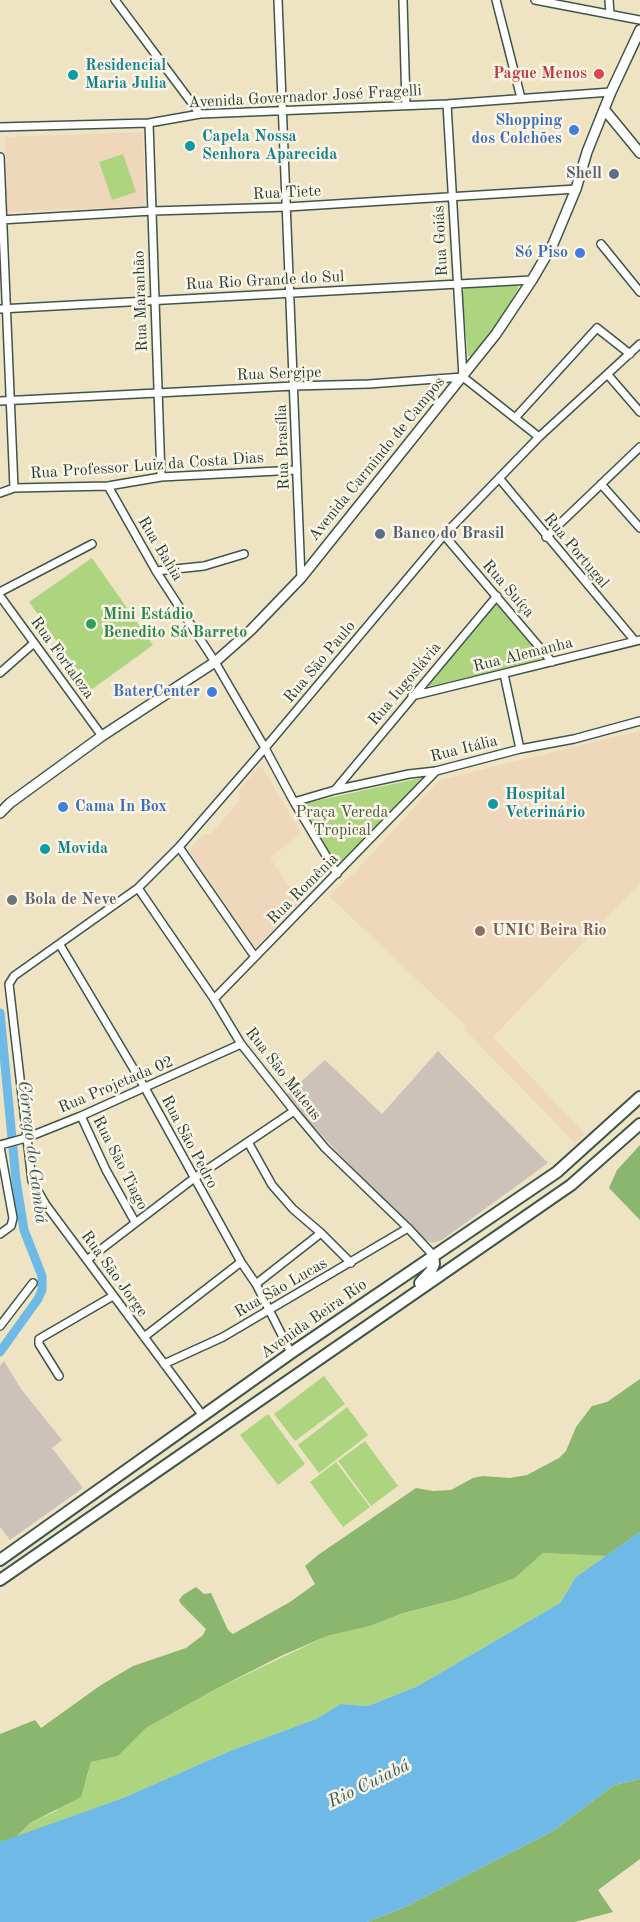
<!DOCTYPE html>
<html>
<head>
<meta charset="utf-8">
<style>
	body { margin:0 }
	canvas { display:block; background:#eee3c3 }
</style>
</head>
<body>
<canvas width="640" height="1922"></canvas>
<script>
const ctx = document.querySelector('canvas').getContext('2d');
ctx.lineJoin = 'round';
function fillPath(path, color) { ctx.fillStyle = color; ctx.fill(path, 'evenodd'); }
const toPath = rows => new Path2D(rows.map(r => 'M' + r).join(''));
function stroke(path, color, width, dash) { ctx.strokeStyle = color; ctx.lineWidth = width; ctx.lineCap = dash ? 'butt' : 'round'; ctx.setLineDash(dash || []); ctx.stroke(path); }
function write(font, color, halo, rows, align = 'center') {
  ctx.font = font + ' "Old Standard TT",serif'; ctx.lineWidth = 5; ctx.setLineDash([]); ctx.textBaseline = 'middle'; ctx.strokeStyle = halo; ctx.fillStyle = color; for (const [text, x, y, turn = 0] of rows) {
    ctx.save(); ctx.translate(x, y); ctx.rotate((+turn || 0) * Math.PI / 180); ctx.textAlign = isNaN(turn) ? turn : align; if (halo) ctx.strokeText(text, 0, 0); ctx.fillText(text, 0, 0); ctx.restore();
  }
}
fillPath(toPath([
	[143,132,145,206,7,212,5,137],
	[640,731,640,883,493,1037,585,1134,575,1143,464,1029,466,1026,329,896,354,873,440,780],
	[259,767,262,767,301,833,270,858,300,902,256,947,253,946,189,851,201,836,212,833,239,801,240,788]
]), '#eed7bb');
fillPath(toPath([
	[438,1051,548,1163,442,1240,433,1243,424,1239,419,1235,342,1157,285,1096,325,1060,382,1114],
	[4,1361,21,1389,62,1440,52,1448,83,1488,10,1540,0,1527,0,1366]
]), '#ccc2b9');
fillPath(toPath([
	[123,154,136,192,112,200,99,162],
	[518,284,518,289,500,319,472,357,468,356,462,292,466,287],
	[92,558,153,645,91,690,29,602],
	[493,605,498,605,543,655,541,658,538,662,430,686,428,685,428,681],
	[425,777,341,864,335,862,302,809,302,805,306,803],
	[324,1376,345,1404,295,1441,274,1414],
	[347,1407,368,1435,319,1473,298,1445],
	[268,1414,305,1464,278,1485,240,1435],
	[365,1441,398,1486,371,1506,338,1461],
	[336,1462,370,1507,343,1527,310,1482],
	[543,1553,606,1556,576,1577,560,1603,418,1686,368,1706,341,1704,316,1719,230,1751,123,1798,16,1837,30,1823,56,1811,86,1781,91,1762,118,1756,146,1728,212,1691,327,1636,370,1626,403,1613,458,1599,515,1578]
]), '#add580');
fillPath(toPath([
	[640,1145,640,1220,609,1188,617,1170],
	[640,1379,640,1532,606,1556,543,1553,515,1578,458,1599,403,1613,370,1626,327,1636,281,1656,212,1691,146,1728,118,1756,91,1762,81,1797,30,1823,16,1837,0,1842,0,1734,35,1720,41,1728,101,1685,133,1666,186,1648,203,1635,206,1629,181,1604,179,1600,183,1595,196,1587,204,1594,211,1593,228,1630,233,1634,290,1602,315,1584,305,1566,318,1555,416,1488,433,1491,451,1490,473,1478,483,1476,510,1478,527,1475,559,1458,566,1451,576,1427,592,1406,607,1402],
	[640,1779,640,1859,598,1890,613,1912,575,1922,367,1922,403,1908,553,1831,614,1785]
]), '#8ab66e');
fillPath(toPath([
	[640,1532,640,1779,614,1785,553,1831,403,1908,367,1922,0,1922,0,1842,123,1798,230,1751,316,1719,341,1704,368,1706,418,1686,560,1603,576,1577]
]), '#6fb9e7');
stroke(toPath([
	[0,1013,16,1180,24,1230,42,1276,42,1290,38,1299,0,1352]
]), '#6fb9e7', 9);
const street = toPath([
	[115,0,200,114],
	[278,0,301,578],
	[403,0,406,105],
	[496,0,521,98],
	[535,0,640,20],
	[609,0,610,14],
	[447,104,463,377],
	[149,123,161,477],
	[0,127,149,123,200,114,447,104,611,92],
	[0,157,14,488],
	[0,220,152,211,287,207,576,189],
	[601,244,640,292],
	[0,309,532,280],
	[608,375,640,412],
	[0,401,294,386,369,384,463,377,539,437],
	[515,418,597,328,630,354],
	[499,478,635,641],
	[601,484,640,528],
	[108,486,156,571,215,662,265,748,294,802,337,874],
	[0,493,14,488,108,486,161,477,297,470],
	[444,535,552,662],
	[546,537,640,447],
	[156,571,204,566,244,554],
	[0,592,92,544],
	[0,596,102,736],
	[0,673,34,643],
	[504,674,520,749],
	[412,696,640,640],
	[335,790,497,596],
	[294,802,335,790,409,774,436,771,520,749,574,739,640,721],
	[179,847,255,957],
	[138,888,214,999,241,1044,294,1111,325,1148,408,1228,433,1255],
	[60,945,145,1088,241,1262,256,1284,291,1353],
	[214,999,436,771],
	[81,1116,106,1170,135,1222],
	[248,1142,272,1185,293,1209,321,1233,351,1263],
	[0,1145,26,1138,81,1116,241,1044],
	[0,1147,13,1218,11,1226,0,1234],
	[87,1260,193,1179,294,1111],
	[256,1284,321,1233],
	[0,1326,33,1283],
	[144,1337,241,1262],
	[164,1364,223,1337,408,1228],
	[59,1376,39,1344,39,1339,113,1296],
	[203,1416,46,1205,32,1181,9,984,14,976,138,888,179,847,265,748,444,535,539,437,640,344]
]);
const secondary = toPath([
	[604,109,640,153],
	[0,813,10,803,102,736,215,662,251,630,301,578,496,334,532,280,553,244,576,189,587,152,611,92,640,30]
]);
const primary = toPath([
	[420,1283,431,1271,434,1264,433,1255],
	[0,1560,291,1353,557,1172,640,1097],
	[0,1580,571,1185,640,1124]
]);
stroke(street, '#3e5649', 10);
stroke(secondary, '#3e5649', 12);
stroke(primary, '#3e5649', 14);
stroke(street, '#fff', 7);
stroke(secondary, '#fff', 9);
stroke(primary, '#fff', 10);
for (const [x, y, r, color] of [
	[599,74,6,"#e0444e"],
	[73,75,6,"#0f9aa8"],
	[574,130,6,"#3f7fe0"],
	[190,146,6,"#0f9aa8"],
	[614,174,6,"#5c6f8a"],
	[580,253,6,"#3f7fe0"],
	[380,534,6,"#5c6f8a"],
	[91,624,6,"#2e9e5b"],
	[212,692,6,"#3f7fe0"],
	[493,804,6,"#0f9aa8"],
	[63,807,6,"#3f7fe0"],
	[45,849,6,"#0f9aa8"],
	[12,900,6,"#6b7280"],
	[480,931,6,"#8d6e63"]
]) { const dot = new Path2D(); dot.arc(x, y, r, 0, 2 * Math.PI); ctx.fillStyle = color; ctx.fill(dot); stroke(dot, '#fcf5e5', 2); }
write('bold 16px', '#0d838f', '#fcf5e5', [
	["Residencial",85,66],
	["Maria Julia",85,84],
	["Capela Nossa",202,137],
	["Senhora Aparecida",202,155],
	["Hospital",505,795],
	["Veterinário",505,813],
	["Movida",57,849]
], 'left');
write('bold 16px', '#be3a42', '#fcf5e5', [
	["Pague Menos",587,74]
], 'right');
write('16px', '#1f3d34', '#fcf5e5', [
	["Avenida Governador José Fragelli",305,97,-3],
	["Rua Tiete",287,193,-3],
	["Rua Goiás",441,241,-93],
	["Rua Rio Grande do Sul",265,281,-3],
	["Rua Maranhão",141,301,-92],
	["Rua Sergipe",279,374,-2],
	["Rua Brasília",283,447,-92],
	["Avenida Carmindo de Campos",377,459,-51],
	["Rua Professor Luiz da Costa Dias",147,466,-4],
	["Rua Bahia",160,549,59],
	["Rua Portugal",576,551,50],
	["Rua Suíça",508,589,49],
	["Rua Alemanha",523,655,-14],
	["Rua Fortaleza",62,658,54],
	["Rua São Paulo",320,662,-50],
	["Rua Iugoslávia",405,684,-50],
	["Rua Itália",464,749,-14],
	["Rua Romênia",303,889,-45],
	["Rua São Mateus",283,1074,52],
	["Rua Projetada 02",116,1085,-23],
	["Rua São Pedro",189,1142,62],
	["Rua São Tiago",120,1163,63],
	["Rua São Jorge",114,1274,54],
	["Rua São Lucas",281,1288,-30],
	["Avenida Beira Rio",314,1319,-35]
]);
write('bold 16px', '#366cbe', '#fcf5e5', [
	["Shopping",562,121],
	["dos Colchões",562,139],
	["Só Piso",568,253],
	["BaterCenter",200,692],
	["Cama In Box",75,807,"left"]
], 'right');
write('bold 16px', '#4e5e75', '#fcf5e5', [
	["Shell",602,174],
	["Banco do Brasil",392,534,"left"]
], 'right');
write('bold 16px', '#27864d', '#fcf5e5', [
	["Mini Estádio",103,615],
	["Benedito Sá Barreto",103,633]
], 'left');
write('16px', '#3b5b43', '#fcf5e5', [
	["Praça Vereda",342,813],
	["Tropical",342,831]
]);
write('bold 16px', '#5b616d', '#fcf5e5', [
	["Bola de Neve",24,900]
], 'left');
write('bold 16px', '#785e54', '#fcf5e5', [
	["UNIC Beira Rio",492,931]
], 'left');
write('italic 18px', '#335c61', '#fcf5e5', [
	["Córrego do Gambá",32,1152,83],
	["Rio Cuiabá",369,1784,-26]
]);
</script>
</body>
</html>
